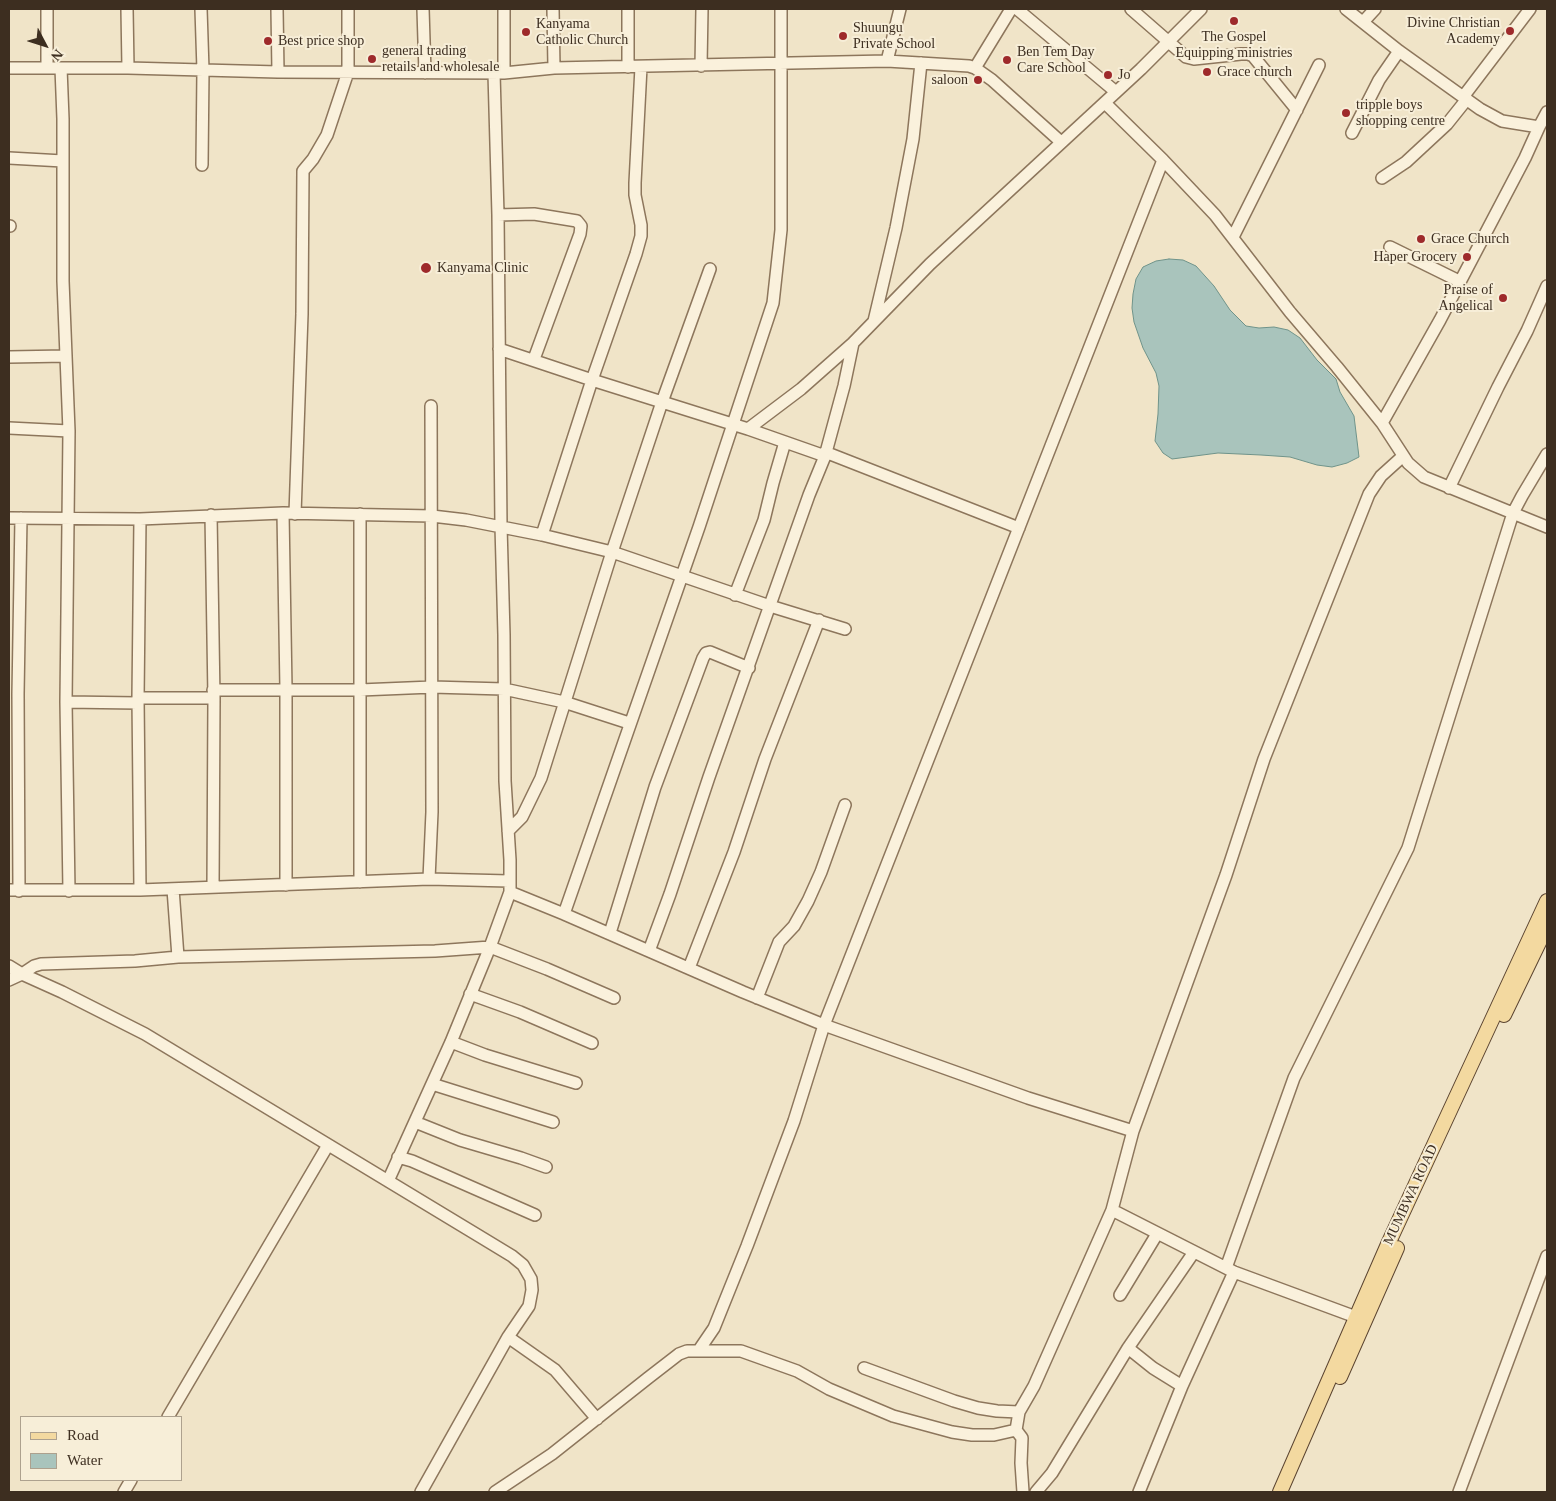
<!DOCTYPE html>
<html>
<head>
<meta charset="utf-8">
<style>
	body { margin:0 }
	#map { position:relative; width:1556px; height:1501px; overflow:hidden; background:#f0e4c8; font-family:Georgia,serif }
	canvas { display:block }
	.frame { position:absolute; inset:0; border:10px solid #3d2e20; pointer-events:none }
	.legend { position:absolute; left:20px; top:1416px; width:162px; height:65px; box-sizing:border-box; background:#f7eed8; border:1px solid #ada18e; margin:0; padding:6px 9px; list-style:none; font-size:15px; color:#3d2e20 }
	.legend li { display:flex; align-items:center; gap:10px; height:25px }
	.legend b { width:25px; border:1px solid #ada18e }
	.north { position:absolute; left:20px; top:20px; width:50px; height:50px; -webkit-text-stroke:4px #f7eed8; paint-order:stroke; rotate:130deg; font-size:14px; font-weight:700; line-height:20px; text-align:center; color:#3d2e20 }
	.north::after { content:''; display:block; margin:auto; width:18px; height:22px; background:#3d2e20; clip-path:polygon(50% 0,100% 100%,50% 72%,0 100%) }
</style>
</head>
<body>
<div id="map">
<canvas width="1556" height="1501"></canvas>
<div class="frame"></div>
<ul class="legend">
<li><b style="height:6px;background:#f3d9a0"></b>Road</li>
<li><b style="height:14px;background:#a9c4bc"></b>Water</li>
</ul>
<div class="north">N</div>
</div>
<script>
const ctx = document.querySelector('canvas').getContext('2d');
ctx.lineJoin = 'round';
function fillPath(path, color) { ctx.fillStyle = color; ctx.fill(path, 'evenodd'); }
const toPath = rows => new Path2D(rows.map(r => 'M' + r).join(''));
function stroke(path, color, width, dash) { ctx.strokeStyle = color; ctx.lineWidth = width; ctx.lineCap = dash ? 'butt' : 'round'; ctx.setLineDash(dash || []); ctx.stroke(path); }
function write(font, color, halo, rows, align = 'center') {
  ctx.font = font + ' Georgia,serif'; ctx.lineWidth = 4; ctx.setLineDash([]); ctx.textBaseline = 'middle'; ctx.strokeStyle = halo; ctx.fillStyle = color; for (const [text, x, y, turn = 0] of rows) {
    ctx.save(); ctx.translate(x, y); ctx.rotate((+turn || 0) * Math.PI / 180); ctx.textAlign = isNaN(turn) ? turn : align; if (halo) ctx.strokeText(text, 0, 0); ctx.fillText(text, 0, 0); ctx.restore();
  }
}
const water = toPath([
	[1169,259,1183,260,1196,266,1214,286,1230,310,1246,326,1259,328,1274,327,1288,330,1300,338,1317,360,1336,379,1340,392,1354,416,1359,457,1347,463,1332,467,1317,465,1290,457,1261,455,1218,453,1172,459,1163,453,1155,441,1158,414,1159,386,1156,373,1143,348,1134,322,1132,308,1133,294,1136,279,1143,267,1156,261,1169,259]
]);
fillPath(water, '#a9c4bc');
stroke(water, '#6f938a', 1);
const minor = toPath([
	[47,9,47,68],
	[127,9,128,68],
	[201,9,203,70,202,165],
	[277,9,278,72],
	[423,9,425,73],
	[504,9,504,73],
	[553,9,554,68],
	[628,9,628,67],
	[781,9,781,230,773,303,699,527,564,914,743,992,824,1025,1028,1098,1133,1131],
	[1017,9,1116,92],
	[1131,9,1186,57,1194,59,1241,54,1248,54,1253,56,1297,110],
	[1346,9,1399,51,1480,109,1502,121,1539,127,1525,158,1440,320,1382,423],
	[1363,22,1375,9],
	[887,61,900,9],
	[701,66,702,9],
	[9,68,128,68,278,72,504,73,554,68,600,67,887,61,969,66,975,68,992,80,1061,142],
	[61,68,63,119,63,281,69,431,66,702,69,891],
	[975,68,1011,9],
	[494,73,498,215,501,526,504,635,505,781,510,860,510,892,564,914],
	[1463,97,1530,9],
	[1105,103,1163,160,1215,215,1290,312,1337,367,1382,423,1408,463,1424,477,1547,527],
	[1539,127,1547,112],
	[1352,133,1379,80,1399,51],
	[9,158,63,161],
	[1382,178,1406,162,1447,124,1467,99],
	[498,215,534,214,577,221,581,226,580,234,534,359],
	[9,226,10,226],
	[1233,237,1319,65],
	[1390,247,1459,281],
	[874,321,896,228,913,139,921,63],
	[499,349,592,380,748,429,801,389,853,343,930,264,1141,69,1201,9],
	[9,357,66,356],
	[9,428,69,431],
	[748,429,825,456],
	[825,452,1019,528],
	[1449,488,1498,387,1527,331,1547,286],
	[283,513,286,689,286,885],
	[295,514,302,314,303,171,313,159,327,135,348,72,348,9],
	[211,515,214,698,213,887],
	[9,518,140,519,283,513,432,516,466,520,542,535,612,552,770,606,845,629],
	[542,535,592,380,636,254,641,236,641,225,635,195,635,183,641,67],
	[735,595,764,520,773,483,785,442],
	[213,690,360,690,432,687,504,689,564,702,629,723],
	[138,698,214,698],
	[66,702,138,703],
	[508,831,522,817,541,778,612,552,662,402,710,269],
	[429,879,432,812,431,406],
	[360,882,360,514],
	[173,889,178,957],
	[9,890,140,890,429,879,509,881],
	[140,890,138,698,140,519],
	[19,891,18,694,21,518],
	[610,933,655,787,703,658,706,653,710,652,749,668],
	[649,951,670,894,709,777,809,495,825,456,844,386,853,343],
	[9,966,22,974,34,966,41,964,135,961,178,957,435,951,490,947,547,969,614,998],
	[689,968,734,852,765,759,819,620],
	[9,980,22,974,62,992,145,1034,484,1239,512,1256,523,1265,531,1279,532,1290,529,1306,508,1337,421,1492],
	[470,994,520,1012,592,1043],
	[757,998,779,942,794,926,808,901,821,872,845,805],
	[451,1042,485,1055,576,1083],
	[432,1084,553,1122],
	[415,1122,460,1140,521,1158,546,1167],
	[398,1157,412,1161,535,1215],
	[388,1181,451,1042,490,947,510,892],
	[1112,1210,1234,1272,1364,1320],
	[1226,1268,1294,1078,1408,848,1513,513,1522,496,1547,454],
	[1120,1295,1157,1234],
	[508,1337,555,1370,597,1419],
	[1128,1348,1153,1368,1182,1386],
	[699,1350,714,1328,747,1246,794,1121,824,1025,1163,160],
	[864,1368,954,1401,978,1408,997,1411,1019,1412],
	[168,1417,328,1145],
	[124,1492,131,1480],
	[495,1492,552,1454,648,1378,679,1354,687,1351,741,1351,797,1371,829,1389,893,1416,952,1432,972,1435,994,1435,1016,1430],
	[1023,1492,1021,1463,1022,1438,1016,1430,1019,1412,1034,1386,1112,1210,1133,1131,1226,875,1264,759,1369,494,1381,476,1402,457],
	[1036,1492,1052,1473,1128,1348,1194,1252],
	[1139,1492,1182,1386,1234,1272],
	[1459,1492,1547,1256]
]);
const major = toPath([
	[1504,1015,1547,926],
	[1340,1377,1397,1248],
	[1280,1492,1389,1242,1547,901]
]);
stroke(minor, '#8d765c', 14);
stroke(major, '#5b4430', 16);
stroke(minor, '#faf1dc', 11);
stroke(major, '#f3d9a0', 14);
for (const [x, y, r, color] of [
	[1234,21,5,"#9e2a2b"],
	[1510,31,5,"#9e2a2b"],
	[526,32,5,"#9e2a2b"],
	[843,36,5,"#9e2a2b"],
	[268,41,5,"#9e2a2b"],
	[372,59,5,"#9e2a2b"],
	[1007,60,5,"#9e2a2b"],
	[1207,72,5,"#9e2a2b"],
	[1108,75,5,"#9e2a2b"],
	[978,80,5,"#9e2a2b"],
	[1346,113,5,"#9e2a2b"],
	[1421,239,5,"#9e2a2b"],
	[1467,257,5,"#9e2a2b"],
	[426,268,6,"#9e2a2b"],
	[1503,298,5,"#9e2a2b"]
]) { const dot = new Path2D(); dot.arc(x, y, r, 0, 2 * Math.PI); ctx.fillStyle = color; ctx.fill(dot); stroke(dot, '#f7eed8', 2); }
write('14px', '#3d2e20', '#f7eed8', [
	["Divine Christian",1500,23,"right"],
	["Academy",1500,39,"right"],
	["Kanyama",536,24],
	["Catholic Church",536,40],
	["Shuungu",853,28],
	["Private School",853,44],
	["The Gospel",1234,37,"center"],
	["Equipping ministries",1234,53,"center"],
	["Best price shop",278,41],
	["general trading",382,51],
	["retails and wholesale",382,67],
	["Ben Tem Day",1017,52],
	["Care School",1017,68],
	["Grace church",1217,72],
	["Jo",1118,75],
	["saloon",968,80,"right"],
	["tripple boys",1356,105],
	["shopping centre",1356,121],
	["Grace Church",1431,239],
	["Haper Grocery",1457,257,"right"],
	["Kanyama Clinic",437,268],
	["Praise of",1493,290,"right"],
	["Angelical",1493,306,"right"]
], 'left');
write('14px', '#3d2e20', '#f7eed8', [
	["MUMBWA ROAD",1411,1195,-65]
]);
</script>
</body>
</html>
